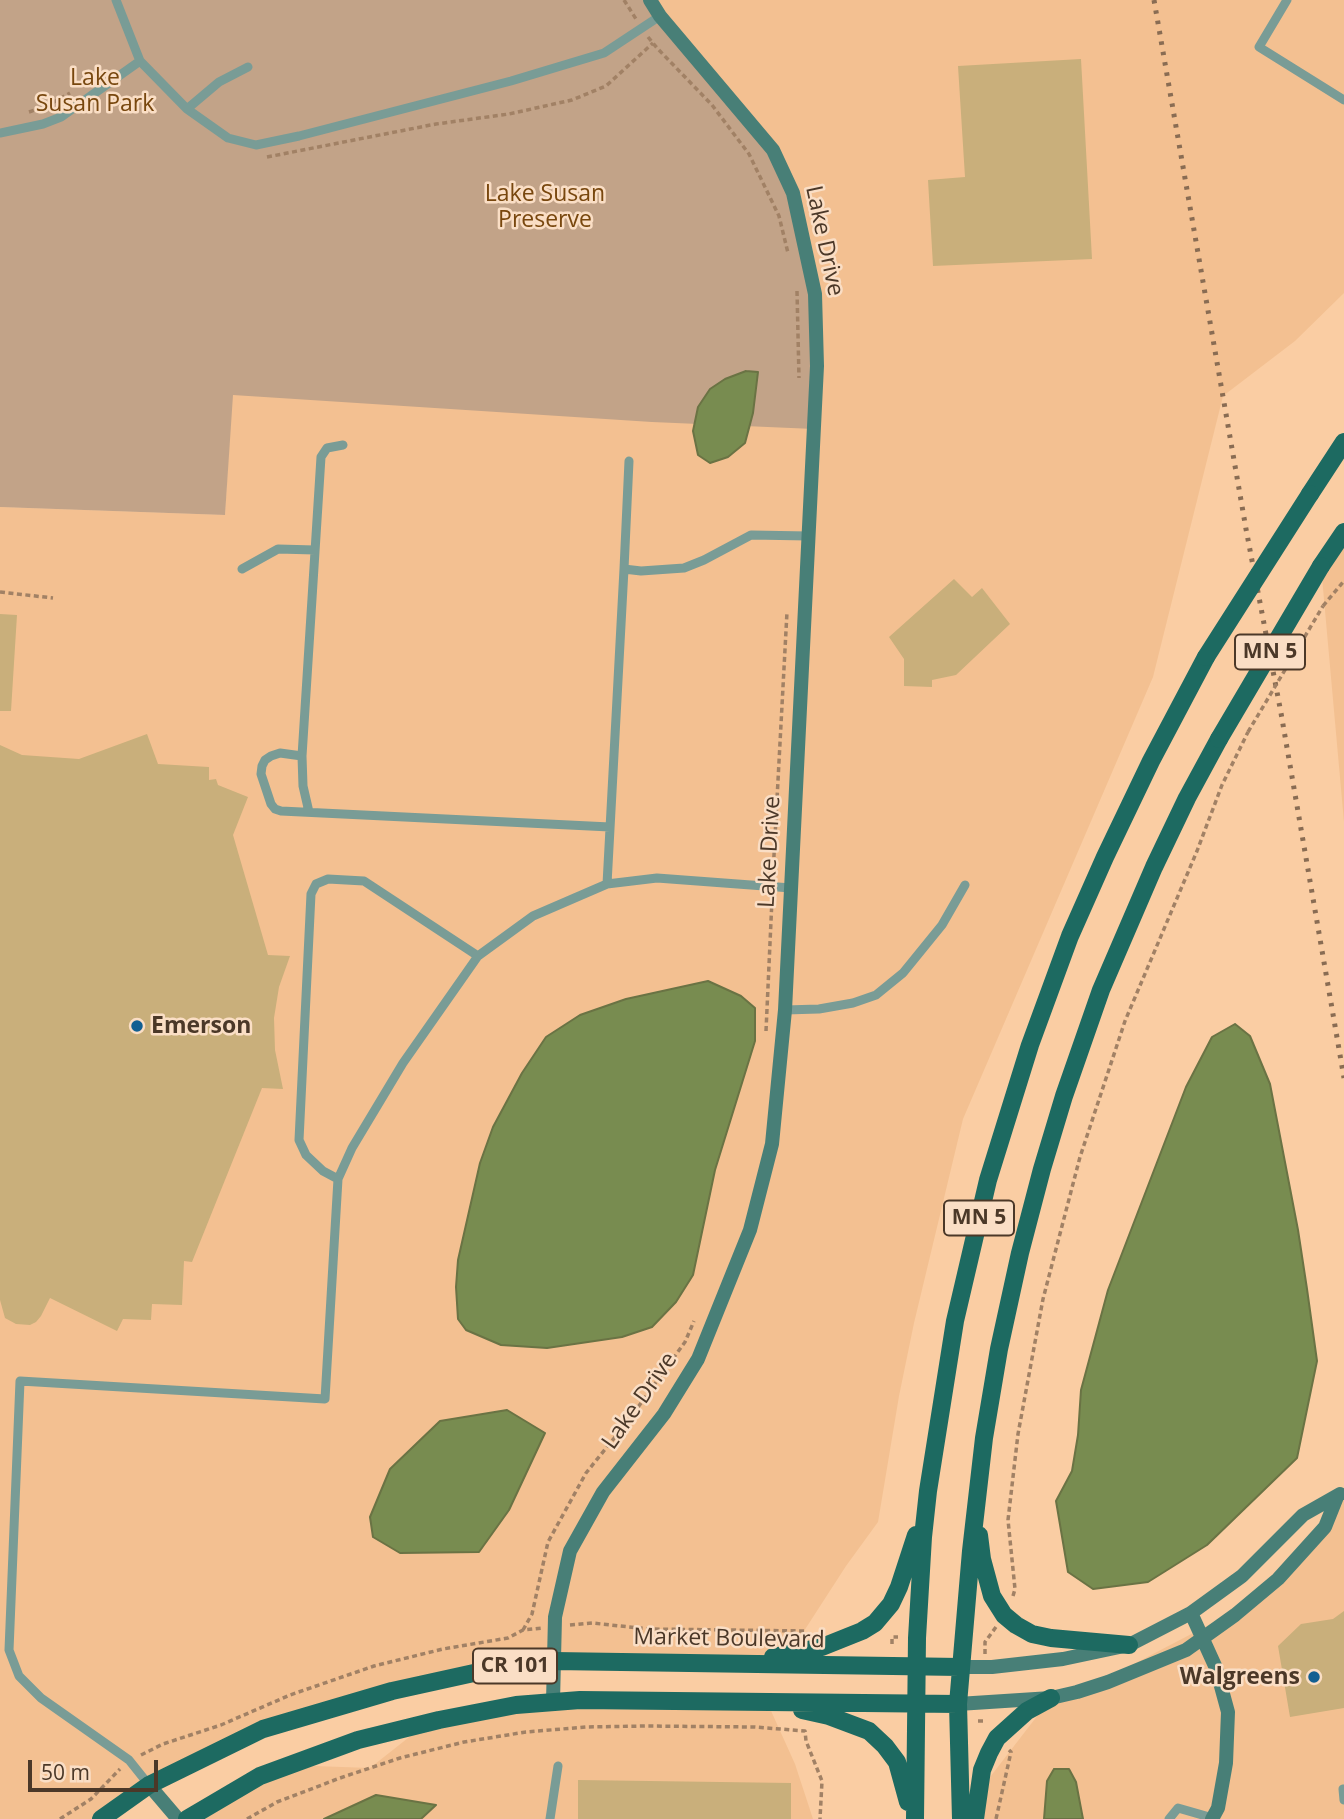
<!DOCTYPE html>
<html>
<head>
<meta charset="utf-8">
<style>
	body { margin:0 }
	#map { position:relative; width:1344px; height:1819px; overflow:hidden; background:#facda3; font-family:"Open Sans",sans-serif }
	canvas { display:block }
	.scale { position:absolute; left:28px; top:1760px; width:130px; height:32px; box-sizing:border-box; border:4px solid #4b3828; border-top:0; padding-left:9px; font-size:21px; line-height:24px; white-space:nowrap; color:#4b3828; -webkit-text-stroke:5px #fadec5; paint-order:stroke }
</style>
</head>
<body>
<div id="map">
<canvas width="1344" height="1819"></canvas>
<div class="scale">50 m</div>
</div>
<script>
const ctx = document.querySelector('canvas').getContext('2d');
ctx.lineJoin = 'round';
function fillPath(path, color) { ctx.fillStyle = color; ctx.fill(path, 'evenodd'); }
const toPath = rows => new Path2D(rows.map(r => 'M' + r).join(''));
function stroke(path, color, width, dash) { ctx.strokeStyle = color; ctx.lineWidth = width; ctx.lineCap = dash ? 'butt' : 'round'; ctx.setLineDash(dash || []); ctx.stroke(path); }
function write(font, color, halo, rows, align = 'center') {
  ctx.font = font + ' "Open Sans",sans-serif'; ctx.lineWidth = 5; ctx.setLineDash([]); ctx.textBaseline = 'middle'; ctx.strokeStyle = halo; ctx.fillStyle = color; for (const [text, x, y, turn = 0] of rows) {
    ctx.save(); ctx.translate(x, y); ctx.rotate((+turn || 0) * Math.PI / 180); ctx.textAlign = isNaN(turn) ? turn : align; if (halo) ctx.strokeText(text, 0, 0); ctx.fillText(text, 0, 0); ctx.restore();
  }
}
fillPath(toPath([
	[651,0,1344,0,1344,293,1295,341,1223,396,1153,677,963,1119,914,1323,899,1396,878,1522,846,1566,782,1665,554,1661,409,1687,210,1755,107,1819,0,1819,0,507,225,515,232,395],
	[1344,532,1344,822,1321,566],
	[1344,1491,1344,1819,975,1819,977,1794,1051,1698,1084,1690,1245,1606,1299,1557],
	[553,1702,767,1702,795,1764,813,1819,187,1819,287,1765,370,1768,427,1723]
]), '#f3c091');
fillPath(toPath([
	[0,0,650,0,773,150,793,193,815,294,814,429,652,422,233,395,225,515,0,507]
]), '#c2a388');
const water = toPath([
	[746,371,758,372,753,413,745,443,728,457,710,463,698,455,693,431,698,407,710,389,725,379,746,371],
	[708,981,741,996,755,1008,755,1041,715,1170,693,1275,676,1302,652,1327,622,1337,547,1348,501,1345,466,1330,458,1319,456,1287,458,1260,480,1163,493,1127,522,1073,546,1037,580,1015,626,999,708,981],
	[1235,1024,1250,1036,1270,1084,1298,1230,1307,1289,1317,1361,1297,1458,1207,1545,1148,1582,1093,1589,1068,1572,1056,1501,1072,1471,1078,1435,1081,1390,1108,1290,1186,1087,1212,1037,1235,1024],
	[507,1410,545,1433,509,1510,479,1552,400,1553,373,1537,370,1517,390,1469,440,1421,507,1410],
	[1054,1769,1069,1769,1076,1782,1083,1819,1044,1819,1047,1781,1054,1769],
	[376,1795,436,1805,421,1819,324,1819,376,1795]
]);
fillPath(water, '#788c50');
stroke(water, '#6a7344', 2);
fillPath(toPath([
	[1081,59,1092,259,933,266,928,180,965,177,958,66],
	[954,579,972,597,982,588,1010,624,956,675,932,680,932,687,904,686,904,659,889,637],
	[0,614,17,615,11,711,0,711],
	[147,734,158,764,209,767,209,780,216,779,218,785,248,797,233,835,268,955,290,956,279,987,274,1018,275,1050,283,1089,262,1088,192,1262,184,1261,182,1305,152,1304,151,1320,123,1319,117,1331,50,1298,41,1316,36,1322,30,1325,16,1324,5,1318,0,1300,0,745,22,755,79,759],
	[1344,1611,1344,1708,1290,1717,1278,1646,1301,1624,1333,1619],
	[578,1780,791,1783,791,1819,578,1819]
]), '#c9af7b');
stroke(toPath([
	[624,0,636,19],
	[648,37,657,48,712,105,749,154,779,216,788,253],
	[29,112,47,106,70,93],
	[267,157,436,124,509,114,572,100,606,86,653,43],
	[797,291,799,378],
	[0,592,53,598],
	[1323,606,1344,581],
	[773,874,787,612],
	[766,1031,772,899],
	[1013,1596,1015,1589,1008,1520,1018,1434,1043,1299,1080,1157,1125,1021,1197,851,1222,785,1248,732],
	[570,1625,592,1623,649,1629,807,1631],
	[523,1630,532,1614,548,1542,586,1473,628,1421,685,1342,694,1321],
	[892,1644,892,1637,898,1637],
	[985,1654,985,1642,996,1627],
	[978,1721,983,1721],
	[141,1755,163,1744,221,1725,290,1695,374,1666,443,1649,508,1638,523,1630,542,1628],
	[60,1819,91,1799,120,1769],
	[247,1819,277,1802,340,1778,400,1758,464,1742,526,1732,586,1727,645,1726,755,1727,805,1731,806,1741,822,1781,820,1819],
	[996,1819,1011,1752,1009,1750]
]), '#a18165', 3.5, [5, 3.5]);
stroke(toPath([
	[116,0,140,61,187,109,228,138,256,145,299,136,511,81,604,53,660,16],
	[1287,0,1259,47,1344,100],
	[187,109,219,82,248,67],
	[0,133,43,124,61,117,140,61],
	[242,569,278,549,315,550],
	[624,569,629,461],
	[302,756,280,753,271,756,265,760,262,766,261,774,271,804,275,809,281,811,610,827],
	[309,812,303,786,302,756,321,457,327,448,343,445],
	[607,884,624,569,641,571,684,568,704,560,751,535,809,536],
	[785,1010,819,1009,853,1003,876,995,903,973,942,925,965,885],
	[338,1179,323,1171,306,1155,299,1140,311,894,316,884,328,879,364,881,478,956],
	[149,1785,129,1760,41,1698,19,1676,9,1650,20,1381,325,1399,338,1179,352,1148,403,1063,478,956,533,916,607,884,657,878,791,888],
	[1343,1789,1344,1800],
	[550,1819,558,1766],
	[1169,1819,1178,1808,1213,1818]
]), '#799c96', 9);
stroke(toPath([
	[1191,1613,1216,1668,1228,1712,1226,1763,1218,1808,1212,1819],
	[960,1667,992,1667,1063,1659,1129,1645,1191,1613,1242,1576,1303,1515,1340,1494],
	[553,1702,555,1617,570,1551,603,1492,664,1414,698,1359,750,1230,772,1144,785,1010,817,366,815,294,793,193,773,150,660,16,650,0],
	[958,1704,1051,1698,1077,1692,1108,1682,1186,1650,1235,1615,1278,1579,1325,1527,1337,1497],
	[149,1785,178,1819]
]), '#487f77', 14);
stroke(toPath([
	[1310,494,1344,442],
	[1321,566,1344,532],
	[979,1535,982,1559,992,1596,1004,1615,1016,1625,1032,1634,1051,1638,1129,1645],
	[773,1657,822,1647,862,1631,875,1623,891,1604,899,1587,916,1535],
	[802,1710,829,1716,869,1731,885,1746,897,1762,908,1802],
	[101,1819,149,1785,263,1729,392,1691,492,1669,554,1661,960,1667],
	[187,1819,260,1776,358,1740,439,1720,516,1705,580,1700,958,1704],
	[915,1819,917,1638,923,1537,928,1491,955,1321,988,1180,1030,1045,1070,936,1105,857,1151,761,1206,657],
	[961,1819,958,1704,971,1551,984,1438,999,1349,1020,1253,1042,1169,1064,1096,1101,990,1154,867,1187,798,1219,739],
	[975,1819,982,1770,989,1753,997,1738,1027,1711,1051,1698]
]), '#1d6a61', 18);
stroke(toPath([
	[1154,0,1246,529,1281,713,1344,1078]
]), '#896c53', 5, [3.5, 7]);
stroke(toPath([
	[1248,732,1323,606]
]), '#a18165', 3.5, [5, 3.5]);
stroke(toPath([
	[1206,657,1310,494],
	[1219,739,1321,566]
]), '#1d6a61', 18);
for (const [x, y, r, color] of [
	[137,1026,7,"#115f92"],
	[1314,1677,7,"#115f92"]
]) { const dot = new Path2D(); dot.arc(x, y, r, 0, 2 * Math.PI); ctx.fillStyle = color; ctx.fill(dot); stroke(dot, '#fadec5', 2.5); }
for (const [x, y, w] of [
	[1270,652,70],
	[979,1218,70],
	[515,1666,84]
]) { const box = new Path2D(); box.roundRect(x - w / 2, y - 17.5, w, 35, 5); ctx.fillStyle = '#fadec5'; ctx.fill(box); stroke(box, '#4b3828', 2); }
write('bold 21px', '#4b3828', null, [
	["MN 5",1270,652],
	["MN 5",979,1218],
	["CR 101",515,1666]
]);
write('23px', '#78470e', '#fadec5', [
	["Lake",95,78],
	["Susan Park",95,104],
	["Lake Susan",545,194],
	["Preserve",545,220]
]);
write('23px', '#4b3828', '#fadec5', [
	["Lake Drive",824,241,78],
	["Lake Drive",770,852,-87],
	["Lake Drive",640,1401,-55],
	["Market Boulevard",729,1639,1]
]);
write('bold 23px', '#4b3828', '#fadec5', [
	["Emerson",151,1026],
	["Walgreens",1300,1677,"right"]
], 'left');
</script>
</body>
</html>
